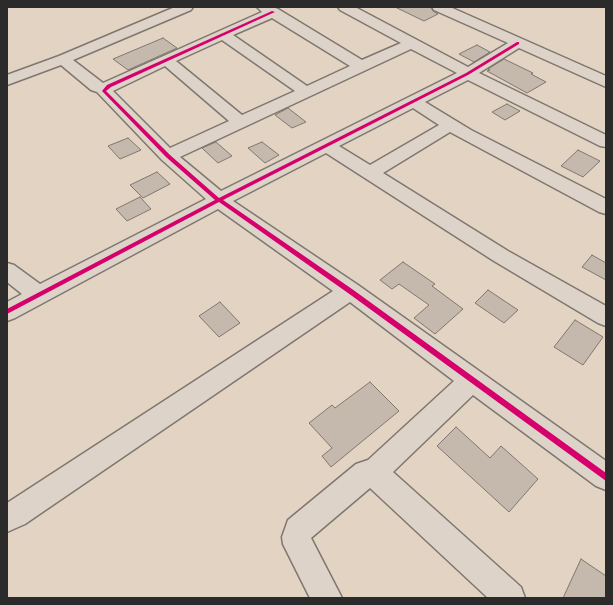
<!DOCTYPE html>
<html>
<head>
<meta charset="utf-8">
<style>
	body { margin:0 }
	#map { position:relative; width:613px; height:605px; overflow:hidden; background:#e3d3c3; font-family:Mynerve,sans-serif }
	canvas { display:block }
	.frame { position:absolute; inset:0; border:8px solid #2b2b2b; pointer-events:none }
</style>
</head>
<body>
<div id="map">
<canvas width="613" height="605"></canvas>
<div class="frame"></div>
</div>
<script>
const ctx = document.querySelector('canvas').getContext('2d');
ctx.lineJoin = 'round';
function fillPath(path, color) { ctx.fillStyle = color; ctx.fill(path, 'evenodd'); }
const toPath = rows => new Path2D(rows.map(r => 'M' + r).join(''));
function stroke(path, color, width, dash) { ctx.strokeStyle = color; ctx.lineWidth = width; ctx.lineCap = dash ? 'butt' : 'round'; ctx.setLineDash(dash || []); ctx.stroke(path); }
const building = toPath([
	[395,7,431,7,433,11,438,14,424,21,395,7],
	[163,38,177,48,128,70,113,59,163,38],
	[477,45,490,52,474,62,459,54,477,45],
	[504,59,533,73,531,74,546,82,527,93,487,71,490,70,488,69,504,59],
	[507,104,520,111,505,120,492,112,507,104],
	[288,108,306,122,292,128,275,115,288,108],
	[128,138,141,150,120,159,108,146,128,138],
	[216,142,232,156,218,163,202,148,216,142],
	[262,142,279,155,265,163,248,148,262,142],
	[578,150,600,161,583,177,561,166,578,150],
	[157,172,170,184,143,198,130,185,157,172],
	[140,197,151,209,127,221,116,209,140,197],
	[592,255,606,263,606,280,582,267,592,255],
	[403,262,435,284,432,286,463,309,435,334,414,318,429,305,399,284,392,289,380,280,403,262],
	[488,290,518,310,504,323,475,303,488,290],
	[220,302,240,323,219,337,199,316,220,302],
	[575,320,603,337,583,365,554,347,575,320],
	[370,382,399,411,331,467,322,456,332,448,309,423,332,405,335,408,370,382],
	[456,427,490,458,501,446,538,479,509,512,437,446,456,427],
	[581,559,606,576,606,598,563,598,581,559]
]);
fillPath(building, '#c5b9ae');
stroke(building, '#7e776f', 1);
const minor = toPath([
	[175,7,193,7,191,10,73,60,103,83,262,12,257,7,273,7,278,9,362,60,401,43,340,10,338,7,355,7,468,67,508,43,434,10,432,7,450,7,606,76,606,87,519,48,479,73,606,135,606,147,600,146,468,80,425,102,471,130,606,199,606,214,599,212,450,132,383,173,508,251,606,306,606,326,598,323,494,261,326,153,233,201,358,285,606,461,606,490,596,486,473,395,393,472,521,587,525,598,488,598,370,488,311,538,342,598,310,598,283,544,282,537,288,520,356,464,368,460,454,381,350,302,25,524,7,532,7,503,333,291,218,209,15,318,7,321,7,302,22,294,7,282,7,263,14,265,40,284,206,199,162,160,97,92,91,90,61,65,7,85,7,75,59,56,175,7],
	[272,18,350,66,307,86,233,35,272,18],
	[222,40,295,91,242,115,176,61,222,40],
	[411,49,457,73,221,191,180,157,411,49],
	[165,66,229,121,170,148,113,91,165,66],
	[413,108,439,125,370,165,339,146,413,108]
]);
stroke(minor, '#7e776f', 3);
fillPath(minor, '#ded3c8');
fillPath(toPath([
	[272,11,275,12,111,87,106,91,170,155,219,198,466,73,517,42,519,42,519,44,468,75,223,200,352,289,606,473,606,481,348,293,219,202,7,314,7,309,215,200,166,157,102,91,107,85,272,11]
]), '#d6006c');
</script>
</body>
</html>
